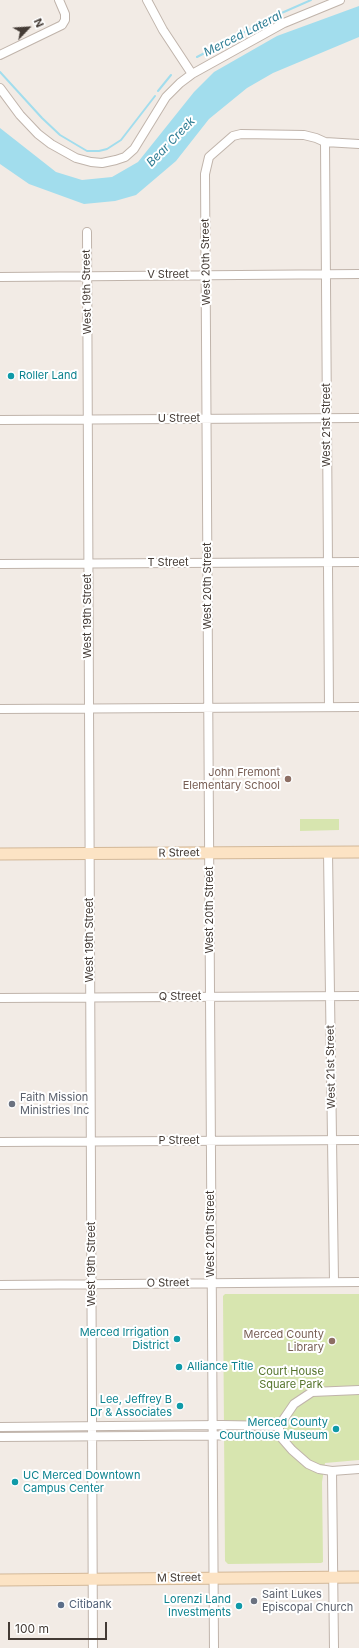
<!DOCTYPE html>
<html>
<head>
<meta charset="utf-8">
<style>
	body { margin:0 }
	#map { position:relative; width:359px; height:1648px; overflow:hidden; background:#f2ebe5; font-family:Inter,sans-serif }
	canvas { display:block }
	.north { position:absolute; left:8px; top:8px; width:40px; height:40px; -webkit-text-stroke:3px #fff; paint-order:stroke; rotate:65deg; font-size:11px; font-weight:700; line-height:16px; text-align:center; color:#443b35 }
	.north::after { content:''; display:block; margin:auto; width:14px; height:18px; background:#443b35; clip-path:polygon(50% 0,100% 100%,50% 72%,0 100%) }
	.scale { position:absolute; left:8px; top:1622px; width:99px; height:18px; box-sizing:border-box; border:2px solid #443b35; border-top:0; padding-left:5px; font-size:12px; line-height:14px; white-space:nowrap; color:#443b35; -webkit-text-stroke:3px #fff; paint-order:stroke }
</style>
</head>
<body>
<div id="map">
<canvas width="359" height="1648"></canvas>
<div class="north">N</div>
<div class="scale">100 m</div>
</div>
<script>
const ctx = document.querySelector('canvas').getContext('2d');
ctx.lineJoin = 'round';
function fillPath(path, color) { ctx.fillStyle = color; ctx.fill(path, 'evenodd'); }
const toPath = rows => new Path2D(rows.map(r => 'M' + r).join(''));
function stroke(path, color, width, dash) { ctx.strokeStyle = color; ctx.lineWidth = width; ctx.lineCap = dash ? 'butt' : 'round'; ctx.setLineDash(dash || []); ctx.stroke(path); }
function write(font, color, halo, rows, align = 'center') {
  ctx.font = font + ' Inter,sans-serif'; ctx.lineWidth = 4; ctx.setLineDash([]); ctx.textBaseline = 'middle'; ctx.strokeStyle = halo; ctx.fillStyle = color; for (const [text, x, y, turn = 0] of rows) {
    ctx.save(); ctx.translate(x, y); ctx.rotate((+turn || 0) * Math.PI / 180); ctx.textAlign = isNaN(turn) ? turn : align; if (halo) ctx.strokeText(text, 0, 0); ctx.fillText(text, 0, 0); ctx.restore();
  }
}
fillPath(toPath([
	[300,819,339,819,339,830,300,831],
	[225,1294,359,1294,359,1460,325,1463,322,1482,323,1562,321,1563,228,1564,225,1561,223,1296]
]), '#d7e5af');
fillPath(toPath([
	[359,6,359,37,273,73,247,88,209,119,176,161,136,195,115,201,84,204,29,184,0,164,0,128,56,172,82,180,112,177,138,162,194,92,214,72,277,36]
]), '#a2dded');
stroke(toPath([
	[197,57,277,15,311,0],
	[0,72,42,118,60,135,87,151,99,151,107,149,121,140,155,96],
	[158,91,171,75]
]), '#a2dded', 2);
const street = toPath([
	[147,0,163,30,192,74],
	[0,55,62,25,65,20,65,14,59,0],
	[0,88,20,115,38,134,51,144,76,158,91,162,102,163,116,160,125,157,134,149,166,97,180,83,192,74,284,23,340,0],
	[325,142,329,707],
	[87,232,93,1648],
	[0,277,359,274],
	[0,420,359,418],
	[0,564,359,562],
	[0,709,359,707],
	[328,852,334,1282],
	[0,998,359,996],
	[0,1142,359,1140],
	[0,1285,359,1282],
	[359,1390,312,1392,294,1404,279,1426,279,1435,292,1450,308,1464,319,1469,332,1471,359,1469],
	[0,1427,222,1425,279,1426],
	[0,1437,279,1435],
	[332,1471,334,1648],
	[214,1648,205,174,209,157,233,136,241,134,304,135,316,138,325,142,359,144]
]);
const secondary = toPath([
	[0,854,359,852],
	[0,1580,359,1577]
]);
stroke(street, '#c0b4ab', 10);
stroke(secondary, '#d3b898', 13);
stroke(street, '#fff', 8);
stroke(secondary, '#fce3c4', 11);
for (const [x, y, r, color] of [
	[11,376,4,"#0f9aa8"],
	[288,779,4,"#8d6e63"],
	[12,1104,4,"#6b7280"],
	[177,1339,4,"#0f9aa8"],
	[332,1341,4,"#8d6e63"],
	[179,1367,4,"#0f9aa8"],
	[180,1406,4,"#0f9aa8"],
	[336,1429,4,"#0f9aa8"],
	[15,1482,4,"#0f9aa8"],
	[254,1601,4,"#6b7280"],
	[61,1605,4,"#5c6f8a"],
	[239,1606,4,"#0f9aa8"]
]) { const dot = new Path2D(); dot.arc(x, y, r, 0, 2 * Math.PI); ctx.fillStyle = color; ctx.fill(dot); stroke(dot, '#fff', 1.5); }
write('11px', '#443b35', '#fff', [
	["West 20th Street",206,262,-91],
	["V Street",168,275],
	["West 19th Street",87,292,-91],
	["U Street",179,419],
	["West 21st Street",327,425,-90],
	["T Street",168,563],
	["West 20th Street",208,586,-90],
	["West 19th Street",88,616,-90],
	["R Street",179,853,-1],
	["West 20th Street",210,910,-90],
	["West 19th Street",90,940,-90],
	["Q Street",180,997],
	["West 21st Street",331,1067,-91],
	["P Street",179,1141],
	["West 20th Street",211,1234,-90],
	["West 19th Street",92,1264,-90],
	["O Street",168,1283,-1],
	["M Street",179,1578,-1]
]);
write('11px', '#0d838f', '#fff', [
	["Roller Land",19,376,"left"],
	["Merced Irrigation",169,1333],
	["District",169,1346],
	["Alliance Title",187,1367,"left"],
	["Lee, Jeffrey B",172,1400],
	["Dr & Associates",172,1413],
	["Merced County",328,1423],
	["Courthouse Museum",328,1436],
	["UC Merced Downtown",23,1476,"left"],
	["Campus Center",23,1489,"left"],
	["Lorenzi Land",231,1600],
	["Investments",231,1613]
], 'right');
write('11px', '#785e54', '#fff', [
	["John Fremont",280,773],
	["Elementary School",280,786],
	["Merced County",324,1335],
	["Library",324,1348]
], 'right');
write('11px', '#5b616d', '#fff', [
	["Faith Mission",20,1098],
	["Ministries Inc",20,1111],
	["Saint Lukes",262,1595],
	["Episcopal Church",262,1608]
], 'left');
write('11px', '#54732b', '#fff', [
	["Court House",291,1372],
	["Square Park",291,1385]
]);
write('11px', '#4e5e75', '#fff', [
	["Citibank",69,1605]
], 'left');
write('italic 12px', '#2e7d94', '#fff', [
	["Merced Lateral",243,34,-27],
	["Bear Creek",171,142,-46]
]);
</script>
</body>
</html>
